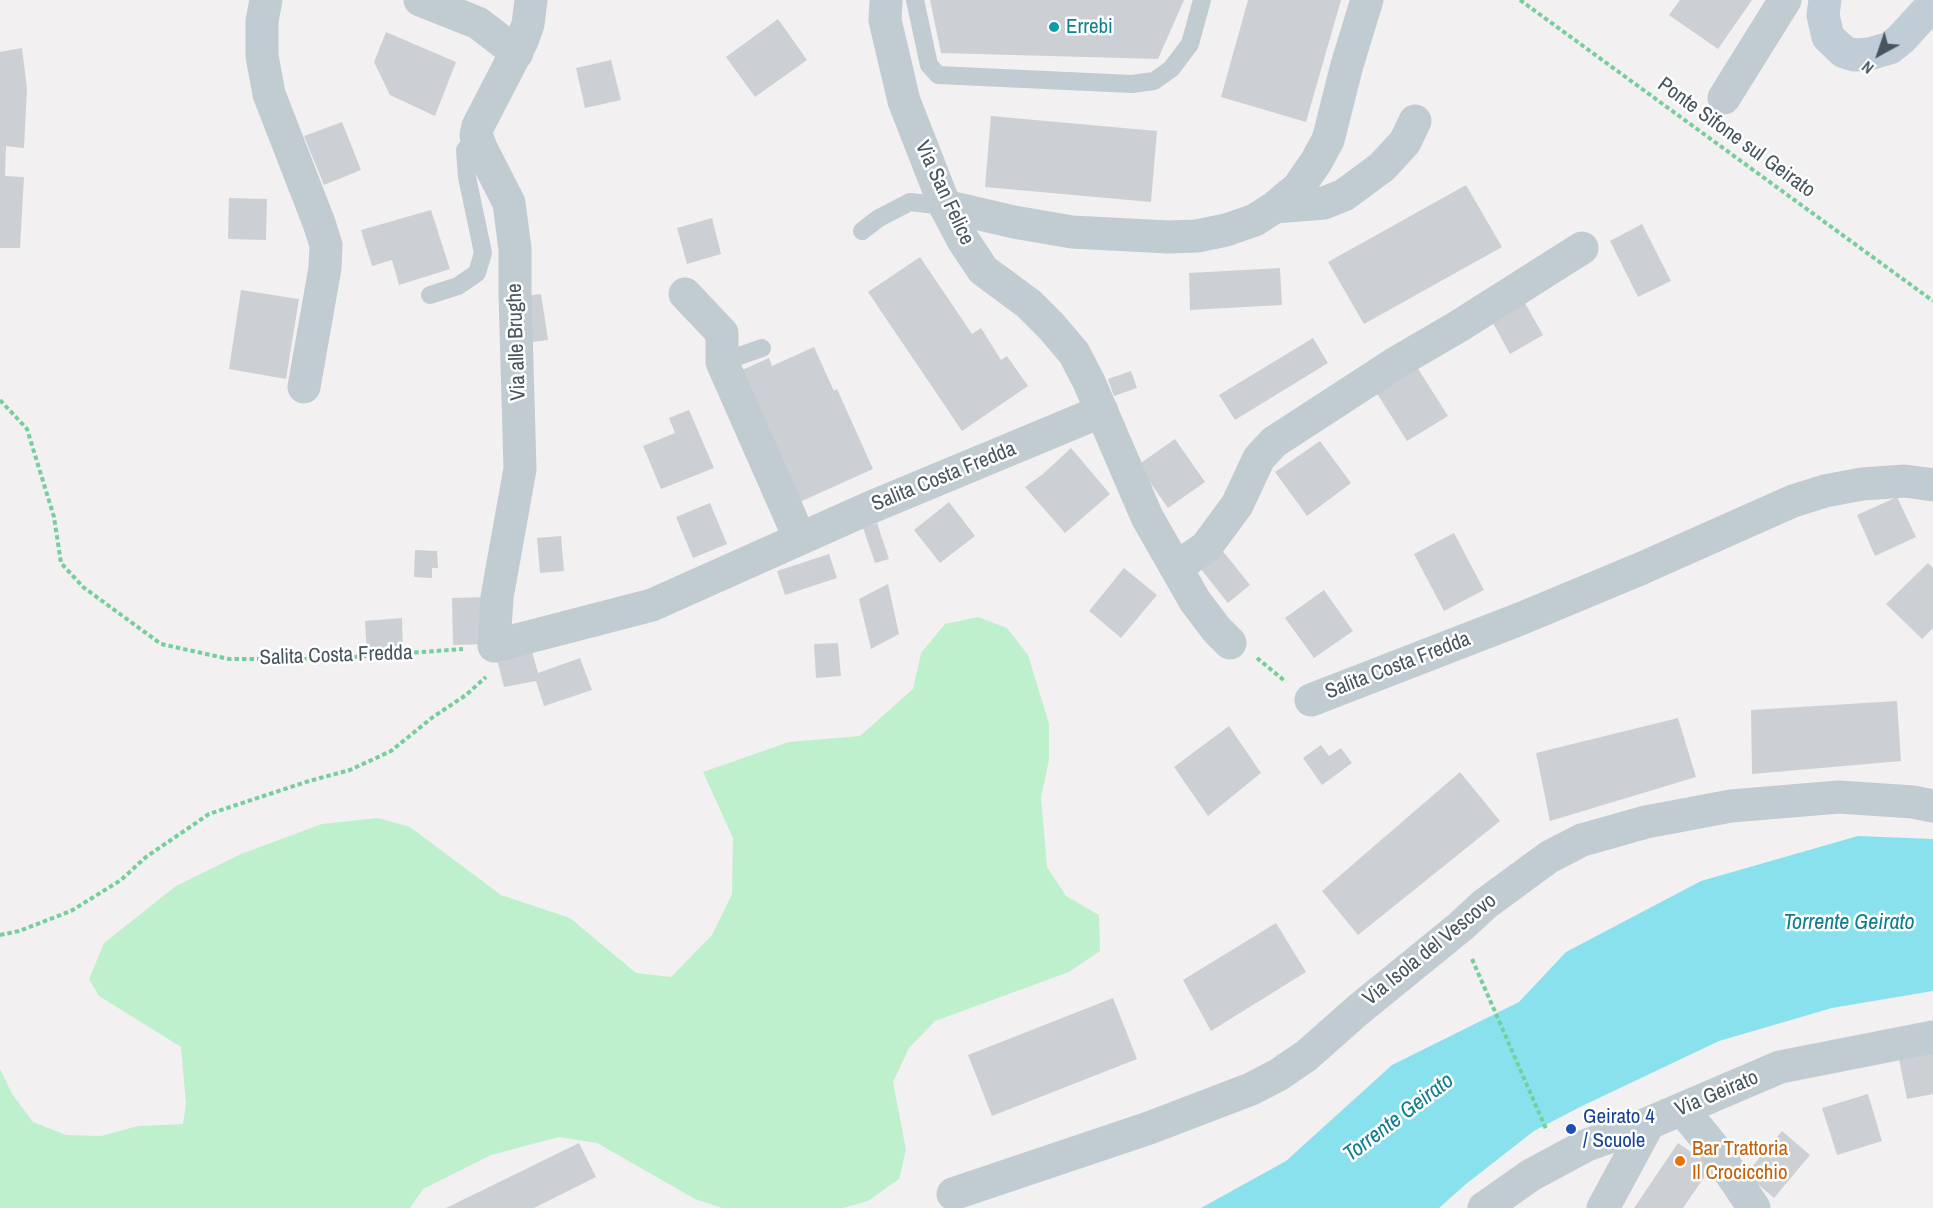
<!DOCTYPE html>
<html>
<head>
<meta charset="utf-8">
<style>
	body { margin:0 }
	#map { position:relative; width:1933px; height:1208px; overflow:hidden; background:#f2f0f0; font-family:"Archivo Narrow",sans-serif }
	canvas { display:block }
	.north { position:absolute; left:1849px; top:24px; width:60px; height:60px; -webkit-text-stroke:4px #fff; paint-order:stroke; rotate:220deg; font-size:16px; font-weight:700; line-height:24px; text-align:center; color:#47555e }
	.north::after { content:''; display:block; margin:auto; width:21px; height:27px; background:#47555e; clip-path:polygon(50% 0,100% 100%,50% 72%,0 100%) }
</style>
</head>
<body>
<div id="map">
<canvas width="1933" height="1208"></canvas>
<div class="north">N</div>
</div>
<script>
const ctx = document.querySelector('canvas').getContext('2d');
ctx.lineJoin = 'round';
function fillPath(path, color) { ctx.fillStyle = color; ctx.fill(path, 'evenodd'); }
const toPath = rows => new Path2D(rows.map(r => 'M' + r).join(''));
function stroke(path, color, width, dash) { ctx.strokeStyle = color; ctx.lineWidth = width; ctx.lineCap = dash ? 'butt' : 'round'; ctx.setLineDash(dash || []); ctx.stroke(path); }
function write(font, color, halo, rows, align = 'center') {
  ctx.font = font + ' "Archivo Narrow",sans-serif'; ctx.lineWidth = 5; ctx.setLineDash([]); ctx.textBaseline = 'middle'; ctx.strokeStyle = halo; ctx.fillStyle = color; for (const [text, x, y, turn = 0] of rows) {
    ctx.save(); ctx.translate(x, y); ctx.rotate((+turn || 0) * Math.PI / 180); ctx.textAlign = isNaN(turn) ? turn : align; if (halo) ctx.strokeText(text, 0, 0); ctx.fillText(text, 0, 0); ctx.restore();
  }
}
fillPath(toPath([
	[978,617,1007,628,1028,655,1049,724,1049,760,1041,797,1047,867,1066,896,1099,915,1100,951,1069,972,935,1021,909,1048,893,1082,906,1150,899,1179,868,1201,843,1208,722,1208,695,1199,597,1143,559,1137,491,1155,423,1189,410,1208,0,1208,0,1069,12,1094,33,1122,66,1135,101,1136,138,1126,183,1124,186,1104,181,1047,99,996,89,979,104,943,176,886,241,854,322,824,378,818,410,827,501,895,570,918,636,973,671,977,712,935,732,894,733,838,703,772,789,742,860,736,913,689,921,653,945,624]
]), '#bef0ce');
fillPath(toPath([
	[1858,836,1933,839,1933,991,1832,1008,1719,1041,1580,1107,1534,1131,1466,1184,1439,1208,1201,1208,1286,1161,1392,1065,1519,1002,1566,952,1701,881]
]), '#8ae1ee');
fillPath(toPath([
	[930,0,1184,0,1158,59,941,53],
	[1248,0,1341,0,1306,122,1221,97],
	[1680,0,1752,0,1718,49,1669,15],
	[778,19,807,60,755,97,726,57],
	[386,32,456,62,435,116,390,95,374,62],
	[22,48,27,89,24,148,6,146,5,176,24,177,20,248,0,248,0,52],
	[611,60,621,100,585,108,576,68],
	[991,116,1157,131,1151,202,985,187],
	[342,122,361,170,324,185,304,136],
	[1466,185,1502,247,1364,324,1328,262],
	[229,198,267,199,266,240,228,239],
	[431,210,450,269,399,285,392,260,372,266,361,230],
	[712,218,721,254,687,264,677,228],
	[1642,224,1671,281,1638,297,1610,241],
	[920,257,972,334,981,328,1001,360,1007,356,1028,386,962,431,868,292],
	[1280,268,1282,305,1190,310,1189,273],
	[241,290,299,299,286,379,229,369],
	[541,294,548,340,525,343,518,297],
	[1521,296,1543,335,1510,354,1488,314],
	[1313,338,1328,363,1235,420,1219,395],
	[814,347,834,391,837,389,873,469,793,505,742,370,769,358,772,366],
	[1417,367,1448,416,1407,441,1376,392],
	[1131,371,1137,388,1114,396,1108,379],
	[689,410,714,468,661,489,643,446,675,433,669,418],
	[1175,439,1205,482,1168,508,1138,465],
	[1320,441,1351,483,1307,516,1275,472],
	[1071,448,1110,494,1065,533,1025,487,1043,474],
	[1897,497,1916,537,1875,556,1857,515],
	[949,502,975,536,940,563,914,530],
	[710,503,727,544,693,558,676,517],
	[877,523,889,559,875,563,863,528],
	[1454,533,1484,590,1444,611,1414,554],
	[561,536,564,571,540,573,537,538],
	[415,550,437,551,438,568,432,568,432,578,414,577],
	[1222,550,1250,585,1228,603,1200,568],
	[829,554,837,578,785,595,777,571],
	[1928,563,1933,568,1933,628,1922,639,1886,604],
	[1124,568,1157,595,1121,638,1089,611],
	[888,584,899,634,871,649,859,599],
	[1324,590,1353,631,1314,658,1285,618],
	[486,597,488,644,453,645,452,598],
	[402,618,403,651,367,654,365,621],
	[838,643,841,676,816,678,814,644],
	[530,644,538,673,580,658,592,690,544,706,536,681,504,687,495,651],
	[1897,701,1901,761,1752,774,1751,710],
	[1678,718,1696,777,1550,821,1536,753],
	[1229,726,1261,773,1208,816,1174,767],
	[1321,745,1329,756,1341,748,1352,763,1322,785,1303,758],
	[1460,772,1500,821,1358,935,1322,891],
	[1276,923,1306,972,1211,1031,1183,980],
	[1113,998,1137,1059,992,1116,968,1055],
	[1933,1052,1933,1094,1907,1099,1899,1059],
	[1868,1094,1882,1141,1837,1155,1822,1108],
	[1782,1131,1810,1155,1774,1198,1746,1174],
	[579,1143,596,1177,534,1208,446,1208],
	[1678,1143,1712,1166,1683,1208,1634,1208]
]), '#ccd0d5');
stroke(toPath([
	[1520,0,1933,301],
	[0,400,27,429,54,517,61,563,83,587,161,644,229,659,326,659,463,649],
	[1257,658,1286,682],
	[0,935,19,931,71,911,121,880,146,857,209,814,309,781,350,770,391,751,433,717,466,695,486,677],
	[1472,959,1547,1131]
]), '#75cf9c', 4, [4.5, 3]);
stroke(toPath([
	[915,0,929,65,938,75,1132,84,1154,81,1171,69,1190,44,1202,0],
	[862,231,879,218,910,202,945,206],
	[430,295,458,286,477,273,483,253,467,177,465,150,476,135],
	[722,362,762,348]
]), '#c0cbd2', 18);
stroke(toPath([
	[266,0,262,21,262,56,269,94,319,223,326,245,325,268,304,387],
	[420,0,478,23,517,53],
	[531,0,528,24,522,41,478,126,476,135,481,148,509,203,515,249,515,294,520,469,497,597,494,646,652,605,869,508,1102,411],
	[886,0,885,20,904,101,945,206,963,240,983,270,1029,304,1051,326,1074,353,1089,382,1147,517,1195,601,1217,630,1230,643],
	[1724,98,1785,0],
	[945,206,1014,222,1072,232,1168,237,1197,236,1226,230,1255,220,1275,207,1298,188,1316,162,1328,140,1347,65,1367,0],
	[1275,207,1324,203,1344,195,1382,167,1405,142,1415,121],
	[685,294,722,333,722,362,800,539],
	[1177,567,1206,547,1237,505,1259,458,1274,442,1394,364,1459,326,1582,248],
	[1311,700,1520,619,1640,569,1793,501,1825,491,1862,484,1905,481,1933,485],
	[1682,1109,1713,1147,1754,1208],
	[953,1194,1149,1128,1251,1089,1278,1075,1306,1056,1358,1010,1460,927,1485,904,1549,857,1582,840,1646,822,1731,806,1839,797,1913,802,1933,806],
	[1484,1208,1531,1175,1587,1145,1649,1123,1780,1067,1933,1037],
	[1603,1208,1649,1123]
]), '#c0cbd2', 33);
stroke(toPath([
	[1825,0,1823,15,1828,37,1844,52,1854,55,1869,54,1890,48,1901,39,1933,4]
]), '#c0cdd7', 33);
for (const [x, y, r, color] of [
	[1054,27,6,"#0f9aa8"],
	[1571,1129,6,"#1a4fb4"],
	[1680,1161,6,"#e8710a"]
]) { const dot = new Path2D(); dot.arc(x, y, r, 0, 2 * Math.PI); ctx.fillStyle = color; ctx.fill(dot); stroke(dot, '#fff', 2); }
write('21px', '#0d838f', '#fff', [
	["Errebi",1066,27]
], 'left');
write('21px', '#47555e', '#fff', [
	["Ponte Sifone sul Geirato",1736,138,36],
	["Via San Felice",944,193,65],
	["Via alle Brughe",517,342,-92],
	["Salita Costa Fredda",944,477,-22],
	["Salita Costa Fredda",336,656,-2],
	["Salita Costa Fredda",1398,666,-21],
	["Via Isola del Vescovo",1430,950,-39],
	["Via Geirato",1717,1094,-23]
]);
write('21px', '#164399', '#fff', [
	["Geirato 4",1583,1117],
	["/ Scuole",1583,1141]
], 'left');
write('21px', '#c56008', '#fff', [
	["Bar Trattoria",1692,1149],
	["Il Crocicchio",1692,1173]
], 'left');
write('italic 22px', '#0b7e8f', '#fff', [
	["Torrente Geirato",1849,923],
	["Torrente Geirato",1399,1118,-37]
]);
</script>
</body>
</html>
